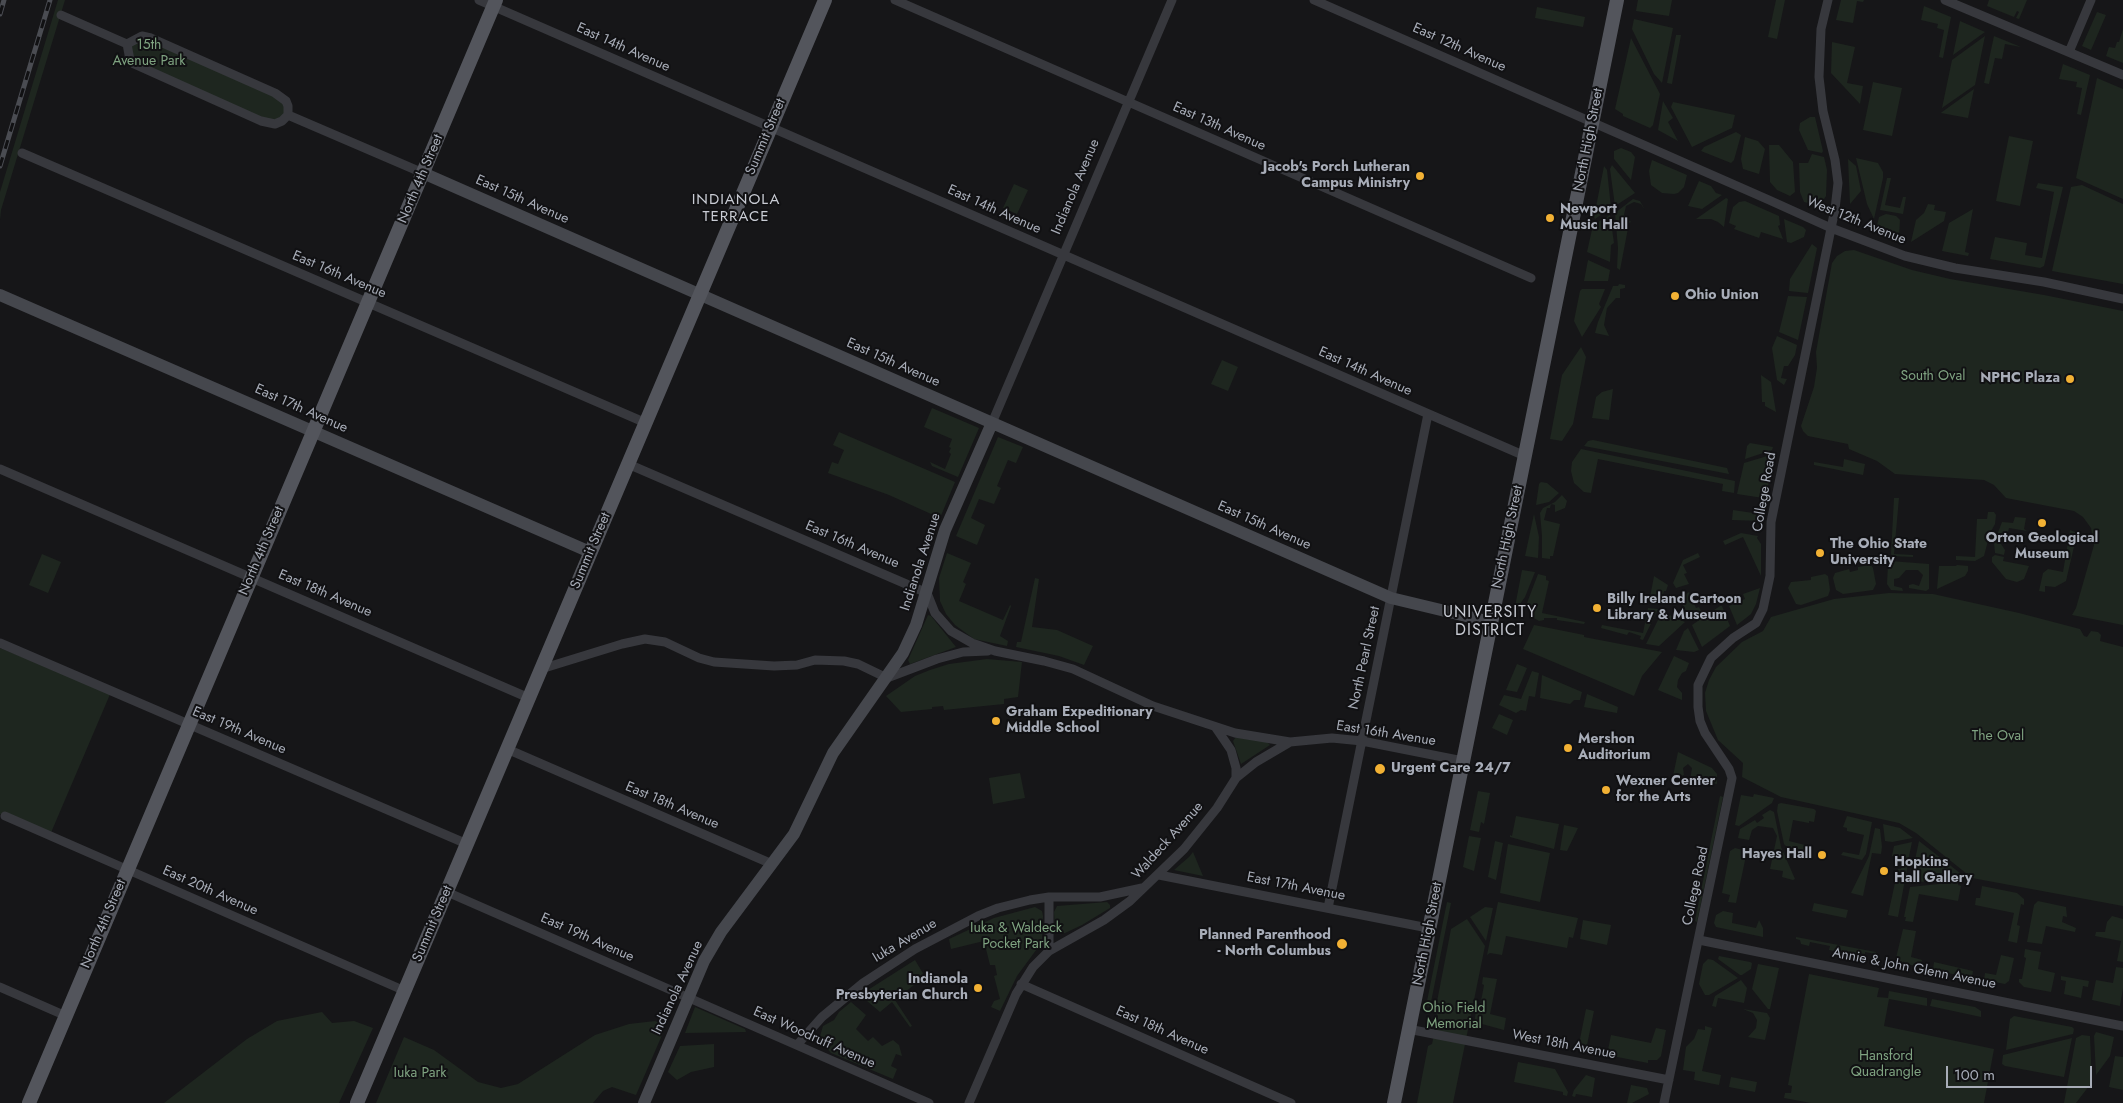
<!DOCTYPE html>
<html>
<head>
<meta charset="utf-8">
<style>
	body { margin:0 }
	#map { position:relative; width:2123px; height:1103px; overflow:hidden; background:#161618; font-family:Jost,sans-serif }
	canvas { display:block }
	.scale { position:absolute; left:1946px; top:1066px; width:146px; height:22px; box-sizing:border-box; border:2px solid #a8adb8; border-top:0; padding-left:6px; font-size:15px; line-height:18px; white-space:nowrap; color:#a8adb8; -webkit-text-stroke:4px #111113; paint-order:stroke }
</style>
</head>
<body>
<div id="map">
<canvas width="2123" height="1103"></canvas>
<div class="scale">100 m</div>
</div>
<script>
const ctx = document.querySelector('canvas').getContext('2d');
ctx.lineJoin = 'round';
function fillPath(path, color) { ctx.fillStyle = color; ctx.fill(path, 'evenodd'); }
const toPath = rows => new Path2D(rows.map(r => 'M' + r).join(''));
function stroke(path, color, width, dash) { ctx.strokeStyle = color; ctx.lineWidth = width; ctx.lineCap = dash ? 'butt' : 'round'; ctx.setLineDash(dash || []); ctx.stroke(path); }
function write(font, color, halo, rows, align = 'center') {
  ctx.font = font + ' Jost,sans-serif'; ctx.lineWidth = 4; ctx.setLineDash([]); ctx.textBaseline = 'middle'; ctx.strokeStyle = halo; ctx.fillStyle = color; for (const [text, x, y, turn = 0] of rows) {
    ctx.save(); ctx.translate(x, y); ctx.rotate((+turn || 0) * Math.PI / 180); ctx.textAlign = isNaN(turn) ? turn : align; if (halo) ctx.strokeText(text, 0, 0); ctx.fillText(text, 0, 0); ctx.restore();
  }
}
fillPath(toPath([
	[58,0,65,0,1,210,0,220,0,192],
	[1638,0,1672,0,1669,16,1636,11],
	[1776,0,1785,0,1777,39,1768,37],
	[1841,0,1864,0,1863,2,1857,1,1853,23,1836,20],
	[1989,0,2027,0,2019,19,2016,18,2019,12,2017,11,2014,17,1987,6],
	[1924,6,1951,17,1943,58,1939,57,1944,30,1937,28,1938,24,1921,20],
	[1537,7,1585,17,1583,27,1535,18],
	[2097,12,2106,15,2091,50,2082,46],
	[1634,19,1673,28,1662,83,1654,74,1632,29],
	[1960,21,1985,32,1953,55],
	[2123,29,2123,63,2106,56,2109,47,2115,48,2117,42,2119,42],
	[1676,35,1681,35,1672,84,1667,83],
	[142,36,281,97,288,115,275,124,141,68,127,52,136,38],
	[1985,36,1975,85,1942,108,1952,60],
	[1994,36,2021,47,2005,44,2002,59,1995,58,1989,84,1984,83],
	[1631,38,1660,94,1653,125,1650,128,1623,116,1623,114,1615,109],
	[1832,42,1855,47,1847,83,1863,86,1860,104,1831,73],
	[2063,64,2090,75,2081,115,2077,114,2082,88,2076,87,2077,82,2059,79],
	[2097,78,2123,89,2123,199,2076,178],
	[1873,82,1902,88,1892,136,1863,130],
	[1974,89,1968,118,1941,113,1942,112],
	[1663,101,1673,118,1668,122,1678,141,1658,130],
	[1673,102,1735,115,1732,128,1692,147,1671,107],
	[1810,117,1815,117,1823,151,1822,153,1808,150,1799,130,1800,123],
	[1736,132,1741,135,1734,160,1731,163,1701,151,1704,147],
	[2009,136,2033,141,2020,206,1996,201],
	[1745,137,1758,141,1765,149,1759,174,1743,169,1741,159],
	[1769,145,1779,145,1793,162,1795,192,1790,196,1777,190,1770,182],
	[1621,148,1631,152,1635,157,1631,180,1614,159,1614,151],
	[1812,154,1824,157,1827,170,1826,196,1822,202,1816,205,1804,202,1800,192,1799,163,1808,163],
	[1856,158,1878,163,1883,172,1883,178,1874,219,1867,204],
	[1848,159,1856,166,1861,191,1850,204],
	[1652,160,1687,175,1684,187,1678,193,1674,194,1662,193,1651,185,1649,171],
	[1612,165,1635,193,1615,206,1610,169],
	[1604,166,1607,170,1611,208,1595,219,1594,217],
	[1887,178,1891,178,1885,205,1900,208,1903,197,1906,197,1903,214,1880,210],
	[1699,181,1711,186,1716,193,1722,195,1702,209,1688,206],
	[2038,183,2063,187,2044,266,2040,268,1990,259,1995,237,2027,243,2025,255,2042,258,2054,192,2036,188],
	[1014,184,1028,190,1017,214,1003,208],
	[2082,185,2123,204,2123,284,2052,271,2071,187],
	[1726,198,1728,199,1724,227,1718,222,1711,219,1696,219],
	[1633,199,1640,201,1645,210,1641,204,1634,202,1626,206,1624,215,1631,222,1629,223,1620,270,1617,268,1618,248,1615,213],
	[1745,201,1779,216,1780,225,1778,226,1783,239,1761,232,1759,238,1734,229,1736,226,1729,223,1733,207,1739,202],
	[1928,204,1935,205,1934,210,1946,212,1944,221,1911,242,1916,220,1924,213],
	[1973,209,1965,252,1969,253,1968,256,1942,251,1949,223],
	[1886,214,1896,216,1900,220,1899,237,1876,230,1879,217],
	[1610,215,1614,243,1611,245,1610,262,1587,252,1593,225],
	[1784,219,1803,227,1806,230,1804,237,1791,243,1787,242],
	[1812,244,1817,248,1808,293,1789,291,1790,279],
	[1854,250,1912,270,1950,279,2044,295,2123,311,2123,625,2072,615,2076,608,2094,545,2091,528,2083,517,2074,511,2006,498,1994,485,1984,480,1895,474,1877,461,1849,449,1848,444,1808,436,1803,431,1801,426,1814,387,1817,368,1816,352,1832,263,1837,256,1845,251],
	[1588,260,1610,270,1608,281,1584,281],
	[1619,284,1625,285,1625,288,1620,289,1620,298,1616,298,1607,308,1604,325,1609,336,1595,333,1598,322,1613,286,1618,286],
	[1582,289,1605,289,1599,304,1601,307,1582,337,1574,321,1580,291],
	[1788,296,1807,297,1798,340,1779,332],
	[1777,336,1797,345,1795,355,1788,366,1784,366,1781,378,1787,379,1784,385,1777,380,1772,348],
	[1581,347,1586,357,1573,424,1562,441,1550,439,1562,375],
	[1222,360,1238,367,1228,391,1211,384],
	[1761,375,1771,382,1776,412,1765,406,1765,402,1762,402],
	[1613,389,1609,420,1592,418,1596,397,1602,392],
	[932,408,979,428,958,477,932,466,930,462,945,469,951,454,949,452,951,448,949,447,952,439,924,427],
	[839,432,955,482,940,518,889,495,828,473,832,462,838,464,844,450,833,445],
	[998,437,1023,447,1016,463,1008,460,997,486,1001,488,994,504,979,499,971,518,985,525,977,545,956,536],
	[1593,440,1727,468,1729,474,1584,446,1588,441],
	[1750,443,1773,447,1772,450,1745,459,1747,446],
	[1581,449,1735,481,1734,493,1722,491,1723,484,1598,459,1591,493,1584,492,1574,483,1571,471,1572,462],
	[1774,454,1766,497,1763,498,1737,494,1744,463],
	[1844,459,1865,464,1863,475,1814,465,1814,462,1843,467],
	[1541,482,1547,483,1559,493,1549,502,1536,505,1539,484],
	[1562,495,1567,501,1565,508,1555,512,1555,505,1551,504,1550,508,1547,508,1544,520,1560,524,1553,556,1550,556,1550,559,1542,558,1542,536,1540,513,1543,508,1555,502],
	[1894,498,1899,498,1894,554,1913,555,1913,557,1892,556,1891,554],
	[1733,510,1760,514,1763,517,1762,521,1732,520],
	[1988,512,1994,512,1996,515,1995,524,1990,533,1984,556,1975,561,1956,560,1956,556,1975,557,1977,519,1987,519],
	[1534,514,1539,537,1538,558,1525,556],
	[2015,517,2026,518,2024,529,2027,531,2009,528,2006,540,2003,540,2001,544,2005,550,2004,555,1995,553,1994,543,2002,522,2013,523],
	[2070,530,2075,532,2076,538,2066,581,2055,587,2045,586,2045,592,2039,591,2043,573,2048,569,2063,572],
	[1741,533,1758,536,1757,538,1761,544,1761,576,1743,537,1725,545,1723,541],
	[947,553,971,563,963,582,966,584,959,601,1003,620,1010,605,1011,606,1000,636,1008,641,1007,646,974,639,955,625,946,614,940,601,939,578],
	[1698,553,1700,557,1683,565,1687,573,1684,574,1689,584,1676,588,1673,583,1683,560],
	[42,554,61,562,48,593,29,585],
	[1995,555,2004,557,2003,561,2029,566,2024,579,2017,582,2006,579,1992,562,1992,557],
	[1890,561,1929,564,1929,589,1926,591,1909,588,1909,585,1913,584,1919,586,1923,575,1918,570,1906,570,1899,578,1894,579,1894,586,1902,588,1903,591,1891,590,1887,584,1888,565],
	[1871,565,1873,568,1876,584,1873,590,1843,594,1836,590,1833,578,1835,573,1849,569,1850,572,1858,570,1858,567],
	[1957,565,1968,566,1968,571,1965,576,1937,589,1939,566,1956,566],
	[1522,570,1535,572,1525,597,1514,612],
	[1538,574,1546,576,1546,580,1549,581,1542,613,1585,622,1584,624,1557,620,1557,618,1544,618,1544,620,1539,621,1532,617,1528,609,1527,603],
	[1825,574,1828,576,1830,590,1828,596,1801,605,1796,604,1788,588,1791,582,1811,580,1811,577],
	[1654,576,1668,585,1666,591,1664,591,1660,605,1649,603],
	[1035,578,1039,579,1032,627,1057,630,1093,646,1084,665,1059,656,1016,647,1017,642,1021,642],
	[1760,588,1756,604,1751,614,1737,625,1729,606,1745,599,1743,594],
	[1689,592,1696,608,1699,607,1701,611,1689,619,1680,598],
	[1889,593,1933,594,2019,613,2080,629,2084,636,2087,637,2091,631,2098,632,2101,635,2100,641,2123,647,2123,906,1972,878,1916,833,1899,823,1781,797,1742,777,1743,763,1718,740,1706,711,1705,693,1709,680,1716,667,1742,642,1763,631,1771,617,1834,599],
	[1720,606,1722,606,1730,626,1702,647,1692,625],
	[1648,608,1658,609,1643,640,1640,639,1641,636,1629,632,1627,635,1601,628,1602,625,1643,633],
	[1661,611,1685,622,1659,646,1646,644,1661,614],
	[928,615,931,616,956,647,910,664,908,660],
	[1534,625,1584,635,1584,637,1662,652,1642,676,1634,696,1523,649],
	[1688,628,1699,650,1694,652,1676,650,1684,631],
	[0,648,111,692,50,835,0,814],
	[1674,656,1689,663,1686,671,1682,673,1678,680,1677,687,1682,693,1682,700,1658,690],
	[987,659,1022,662,1018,697,1004,699,1004,704,944,710,943,706,932,707,932,709,901,712,886,696,915,676,930,670,949,664],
	[1517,664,1527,668,1517,692,1506,690],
	[1532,671,1539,673,1535,697,1529,696,1526,711,1521,710,1516,713,1499,705,1504,695,1521,699],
	[1542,675,1582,692,1580,700,1574,700,1570,704,1540,698],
	[1587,694,1618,707,1617,713,1584,707],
	[1499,714,1513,720,1507,735,1492,728],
	[1236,737,1267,742,1270,745,1241,764,1233,741],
	[1678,752,1712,768,1717,774,1717,784,1690,780,1692,768,1688,764,1683,768,1684,775,1679,777,1673,776],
	[1020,773,1025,798,993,804,989,778],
	[1478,791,1490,793,1484,824,1481,822,1479,832,1470,830],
	[1754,794,1774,798,1772,803,1739,826,1735,825,1741,795,1753,797],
	[1720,796,1723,797,1697,922,1695,921],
	[1781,803,1814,809,1816,811,1814,822,1809,821,1809,823,1793,820,1789,841,1805,845,1804,850,1787,847,1784,844,1777,811,1778,804],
	[1770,810,1774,812,1781,847,1795,879,1793,880,1782,877,1783,871,1770,869,1777,836,1773,828,1758,826,1752,830,1749,840,1738,838,1740,829,1755,820,1757,823,1764,818,1762,815],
	[1516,816,1559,824,1554,849,1510,837,1510,835,1512,836],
	[1847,816,1872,822,1866,854,1862,860,1841,855,1843,852,1859,855,1864,835,1847,831,1847,828,1843,827],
	[1883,824,1900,828,1913,838,1892,842,1885,841],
	[1564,825,1578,828,1567,851,1560,850],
	[1875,828,1880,829,1882,847,1881,854,1872,853,1863,896,1851,893,1869,856],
	[1469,836,1481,838,1474,871,1463,867],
	[1495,841,1503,843,1496,880,1488,877],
	[1919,841,1960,873,1959,878,1910,883],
	[1912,842,1908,861,1892,856,1894,846],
	[1508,844,1550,853,1540,902,1500,893],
	[1735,848,1747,851,1736,903,1728,902,1730,895,1722,893,1730,851],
	[1193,852,1203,876,1174,870,1189,857],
	[1902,862,1908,864,1898,917,1888,915,1898,869,1901,869],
	[1958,882,1958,885,1961,886,1958,901,1919,894,1913,922,1905,921,1906,917,1904,917,1910,887],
	[1982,886,2017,893,2024,899,2024,905,2021,904,2017,925,2020,926,2017,943,2008,941,2014,913,1975,905,1976,898,1980,898],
	[2038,901,2066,907,2067,917,2063,916,2062,922,2076,928,2075,932,2046,926,2042,944,2027,942,2034,905],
	[1107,902,1110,905,1110,908,1082,925,1065,933,1061,933,1055,929,1054,912,1057,906],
	[1447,902,1451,903,1430,1007,1426,1006],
	[1498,902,1578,918,1573,938,1569,937,1567,948,1506,936,1502,955,1490,953,1487,955],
	[1814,903,1848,910,1846,918,1812,911],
	[1035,907,1042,911,1043,916,1042,942,1017,976,1000,1011,991,1007,994,1001,1000,999,994,976,997,975,995,965,990,965,984,941,951,949,949,939,994,918],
	[1485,907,1493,908,1486,941,1470,917],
	[1723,911,1733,913,1732,923,1756,928,1759,920,1763,928,1763,937,1716,927,1714,923,1716,915],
	[2112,916,2123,919,2123,962,2117,961,2121,941,2095,936,2096,932,2105,932,2107,922],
	[1467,919,1485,946,1453,1103,1417,1103,1428,1046,1432,1044,1438,1016,1435,1012,1451,929],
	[1583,920,1611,925,1607,945,1580,939],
	[1903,929,1916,931,1911,957,1922,960,1921,967,1900,963,1896,958],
	[1796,937,1876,952,1876,954,1865,952,1865,954,1860,953,1860,957,1829,950,1830,946,1810,942,1809,946,1801,944,1800,940,1796,939],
	[2025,949,2041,952,2038,969,2055,973,2051,992,2024,987,2019,982,2019,979,2022,979,2026,958,2024,957],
	[2001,955,2014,958,2009,981,2005,984,1984,980,1985,973,1996,975],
	[1719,956,1750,962,1752,963,1751,969,1742,975,1740,975,1718,959],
	[1708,959,1713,960,1738,978,1709,995,1705,995,1699,984,1703,964],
	[915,960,924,975,913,982,914,985,895,1000,912,1026,910,1027,892,1002,880,1012,860,995],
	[1934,962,1973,971,1972,978,1933,970],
	[1758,964,1779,968,1770,1009,1768,1009,1752,989],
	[2116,967,2123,968,2123,988,2120,1006,2092,1000,2096,980,2113,983],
	[1809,974,1879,988,1877,997,1888,998,1889,991,1927,998,1927,1006,1889,999,1884,1026,1994,1049,1984,1103,1811,1103,1784,1098,1785,1093,1791,1093,1792,1086,1788,1085],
	[2061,976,2089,981,2088,987,2083,986,2081,998,2064,994,2066,981,2061,980],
	[1483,977,1497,979,1490,1014,1506,1018,1504,1030,1482,1024,1481,1026,1474,1024,1476,1011,1479,1012,1484,985,1482,984],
	[1741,980,1747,988,1744,1003,1718,998,1716,1007,1712,1006,1715,996],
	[1932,999,1975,1007,1981,1011,1981,1017,1930,1006],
	[851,1002,866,1015,856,1029,868,1041,873,1037,882,1046,893,1040,899,1045,902,1056,896,1054,891,1066,897,1069,893,1079,831,1053,822,1043,820,1036,823,1026,834,1020,839,1012],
	[695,1007,745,1029,746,1032,685,1033],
	[1586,1009,1594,1011,1586,1050,1578,1049],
	[1743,1009,1767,1013,1770,1018,1765,1040,1748,1037,1756,1028,1757,1020,1753,1013],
	[322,1012,332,1023,354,1021,373,1028,339,1103,164,1103,247,1039,277,1021],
	[2014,1016,2072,1027,2074,1029,2073,1034,2006,1050,2010,1019],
	[655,1021,666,1026,636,1095,612,1087,603,1091,593,1103,376,1103,404,1037,434,1050,478,1082,501,1088,518,1084,595,1035,629,1024],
	[1705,1026,1712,1028,1702,1071,1721,1075,1719,1085,1694,1080,1695,1072,1683,1070,1686,1047,1694,1039,1698,1029,1705,1030],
	[1656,1028,1666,1030,1661,1056,1657,1060,1648,1060,1648,1063,1607,1055,1611,1035,1651,1043],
	[2096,1032,2114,1037,2110,1056,2096,1075,2094,1036],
	[2082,1035,2090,1036,2092,1082,2076,1103,2064,1103,2076,1038],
	[2072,1038,2064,1077,2005,1066,2002,1064,2003,1055],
	[714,1044,714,1067,691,1072,677,1080,668,1072,680,1046],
	[2115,1056,2123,1057,2123,1090,2109,1087],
	[1518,1062,1555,1069,1568,1092,1567,1096,1563,1095,1563,1092,1514,1082],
	[1586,1075,1595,1078,1592,1097,1576,1094,1575,1097,1572,1096,1574,1090],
	[1731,1077,1757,1082,1755,1092,1729,1087],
	[1631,1085,1647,1088,1649,1094,1632,1103,1627,1103]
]), '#1e261f');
stroke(toPath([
	[479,0,1525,456],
	[895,0,1531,278],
	[1314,0,1769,200,1831,228,1905,256,1955,268,2044,282,2123,299],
	[1945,0,2123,75],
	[61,15,127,44],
	[142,36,151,38,275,93,286,101,288,106,288,115,282,121,275,124,261,121,134,64,130,60,127,44,142,36],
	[2069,52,2091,0],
	[288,115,423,173],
	[22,153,646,423],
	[992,423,1172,0],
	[628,464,927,593,935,613,951,631,972,643,995,651,1044,661,1073,669,1153,706,1235,733,1290,742,1332,738,1362,741,1463,761],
	[0,469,529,698],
	[0,643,467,844],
	[541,669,622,644,645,639,665,642,699,658,714,662,774,666,797,665,815,660,844,661,858,664,887,678,937,659,963,652,988,651],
	[1216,728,1231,750,1236,768,1236,778],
	[507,749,772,864],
	[5,816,405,991],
	[1159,875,1428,928],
	[447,892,929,1103],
	[1049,897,1049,951],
	[1328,908,1428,414],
	[1699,940,2123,1026],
	[1021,984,1291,1103],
	[0,987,66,1016],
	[1408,1029,1669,1080],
	[797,1045,822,1017,863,983,915,949,978,916,998,908,1030,900,1049,897,1100,897,1142,888],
	[969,1103,1016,994,1033,967,1049,951,1104,920,1130,901,1184,849,1217,808,1236,778,1256,762,1290,742],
	[1664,1103,1732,778,1729,769,1705,733,1700,721,1698,707,1698,685,1711,658,1733,638,1756,623,1763,609,1770,576,1771,522,1835,209,1838,183,1835,160,1823,111,1819,77,1821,29,1828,0]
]), '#37383d', 9);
stroke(toPath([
	[423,173,1391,598,1491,622],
	[0,295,590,552],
	[644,1103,704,961,721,932,794,834,833,753,903,653,916,625,945,530,992,423]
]), '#45474d', 12);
stroke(toPath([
	[29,1103,496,0],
	[357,1103,825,0],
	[1394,1103,1617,0]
]), '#53555c', 14);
const rail = toPath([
	[0,14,4,0],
	[0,166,50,0]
]);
stroke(rail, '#4a4c52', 5);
stroke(rail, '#111113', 3, [9]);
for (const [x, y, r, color] of [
	[1420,176,5,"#f2b134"],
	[1550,218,5,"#f2b134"],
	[1675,296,5,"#f2b134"],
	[2070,379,5,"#f2b134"],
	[2042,523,5,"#f2b134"],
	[1820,553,5,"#f2b134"],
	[1597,608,5,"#f2b134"],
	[996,721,5,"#f2b134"],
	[1568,748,5,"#f2b134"],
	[1380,769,6,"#f2b134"],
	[1606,790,5,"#f2b134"],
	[1822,855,5,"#f2b134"],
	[1884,871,5,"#f2b134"],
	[1342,944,6,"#f2b134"],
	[978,988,5,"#f2b134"]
]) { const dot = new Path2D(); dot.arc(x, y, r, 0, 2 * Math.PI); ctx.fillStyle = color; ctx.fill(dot); stroke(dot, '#111113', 2); }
write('14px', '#7fa381', '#111113', [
	["15th",149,46],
	["Avenue Park",149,62],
	["South Oval",1933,377],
	["The Oval",1998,737],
	["Iuka & Waldeck",1016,929],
	["Pocket Park",1016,945],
	["Ohio Field",1454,1009],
	["Memorial",1454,1025],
	["Hansford",1886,1057],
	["Quadrangle",1886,1073],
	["Iuka Park",420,1074]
]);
write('14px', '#a8adb8', '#111113', [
	["East 14th Avenue",623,48,24],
	["East 12th Avenue",1459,48,24],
	["East 13th Avenue",1219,127,24],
	["Summit Street",766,137,-67],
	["North High Street",1589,140,-79],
	["North 4th Street",421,179,-67],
	["Indianola Avenue",1076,187,-67],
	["East 15th Avenue",522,200,24],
	["East 14th Avenue",994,210,24],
	["West 12th Avenue",1856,221,22],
	["East 16th Avenue",339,275,23],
	["East 15th Avenue",893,363,24],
	["East 14th Avenue",1365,372,24],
	["East 17th Avenue",301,409,24],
	["College Road",1765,492,-80],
	["East 15th Avenue",1264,526,24],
	["North High Street",1508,537,-78],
	["East 16th Avenue",852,545,23],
	["North 4th Street",262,551,-67],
	["Summit Street",591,551,-67],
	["Indianola Avenue",921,562,-72],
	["East 18th Avenue",325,594,23],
	["North Pearl Street",1365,658,-78],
	["East 19th Avenue",239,731,23],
	["East 16th Avenue",1386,734,9],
	["East 18th Avenue",672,806,23],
	["Waldeck Avenue",1168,841,-48],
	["College Road",1696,886,-78],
	["East 17th Avenue",1296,887,11],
	["East 20th Avenue",210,891,24],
	["North 4th Street",104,924,-67],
	["Summit Street",433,924,-67],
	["North High Street",1428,934,-79],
	["East 19th Avenue",587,938,24],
	["Iuka Avenue",905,941,-31],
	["Annie & John Glenn Avenue",1914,969,11],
	["Indianola Avenue",678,988,-65],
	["East 18th Avenue",1162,1031,24],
	["East Woodruff Avenue",814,1038,24],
	["West 18th Avenue",1564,1045,11]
]);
write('bold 14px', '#a8adb8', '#111113', [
	["Jacob's Porch Lutheran",1410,168,"right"],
	["Campus Ministry",1410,184,"right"],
	["Newport",1560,210],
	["Music Hall",1560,226],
	["Ohio Union",1685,296],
	["NPHC Plaza",2060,379,"right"],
	["Orton Geological",2042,539,"center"],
	["Museum",2042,555,"center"],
	["The Ohio State",1830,545],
	["University",1830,561],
	["Billy Ireland Cartoon",1607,600],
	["Library & Museum",1607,616],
	["Graham Expeditionary",1006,713],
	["Middle School",1006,729],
	["Mershon",1578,740],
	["Auditorium",1578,756],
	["Urgent Care 24/7",1391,769],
	["Wexner Center",1616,782],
	["for the Arts",1616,798],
	["Hayes Hall",1812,855,"right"],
	["Hopkins",1894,863],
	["Hall Gallery",1894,879],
	["Planned Parenthood",1331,936,"right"],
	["- North Columbus",1331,952,"right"],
	["Indianola",968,980,"right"],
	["Presbyterian Church",968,996,"right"]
], 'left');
ctx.letterSpacing = '1px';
write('15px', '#c9ccd4', '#111113', [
	["INDIANOLA",736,200],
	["TERRACE",736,217]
]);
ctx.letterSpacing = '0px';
ctx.letterSpacing = '1px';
write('16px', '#c9ccd4', '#111113', [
	["UNIVERSITY",1490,613],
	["DISTRICT",1490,631]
]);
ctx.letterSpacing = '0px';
</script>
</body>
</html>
